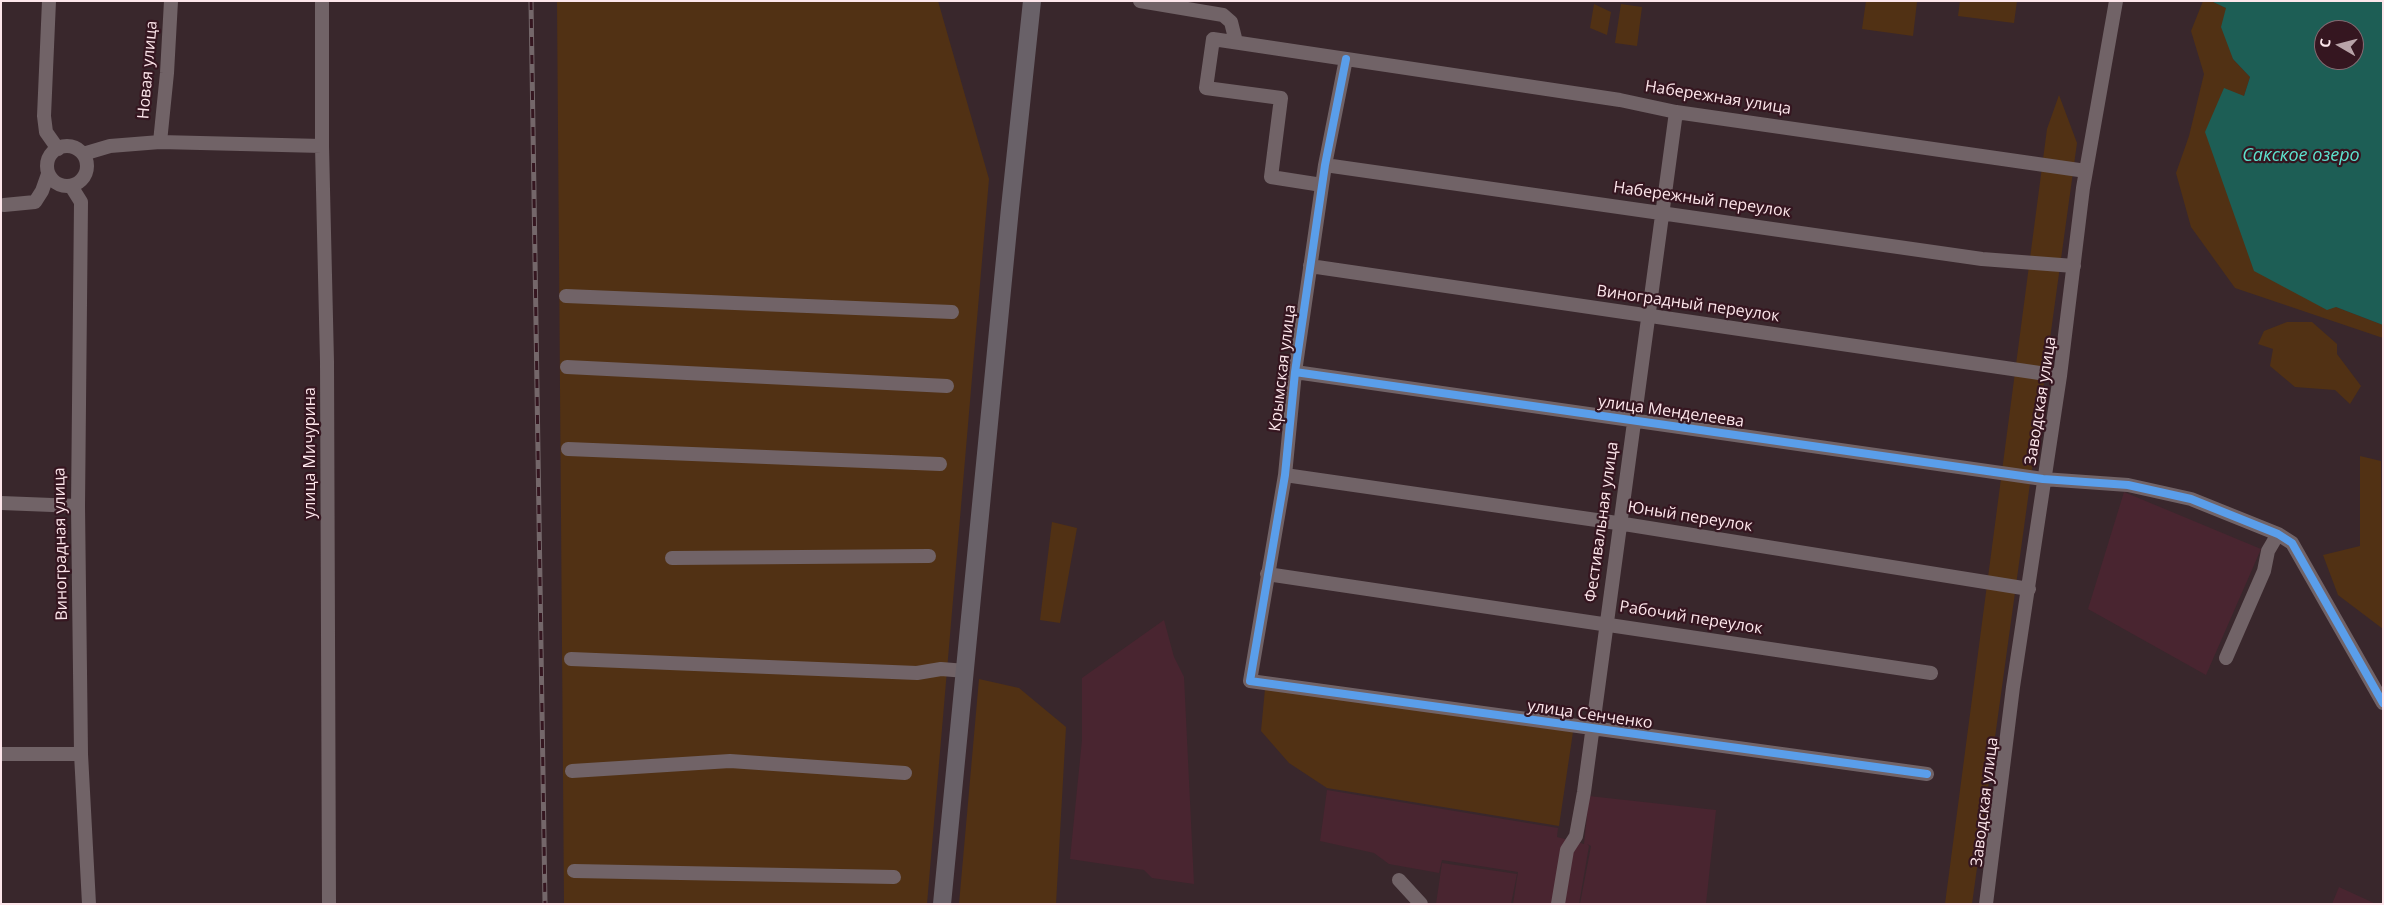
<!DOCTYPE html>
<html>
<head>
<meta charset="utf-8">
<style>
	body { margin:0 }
	#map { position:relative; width:2384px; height:905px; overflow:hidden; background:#39272c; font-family:"Open Sans",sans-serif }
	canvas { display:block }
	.frame { position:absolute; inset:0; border:2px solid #fde6eb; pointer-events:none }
	.north { position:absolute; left:2314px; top:20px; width:50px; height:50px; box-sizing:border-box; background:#351620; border:1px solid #856971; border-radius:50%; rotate:278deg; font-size:14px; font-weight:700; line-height:20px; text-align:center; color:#fde6eb }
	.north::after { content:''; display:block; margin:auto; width:18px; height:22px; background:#b8a3a8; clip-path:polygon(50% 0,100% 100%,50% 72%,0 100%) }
</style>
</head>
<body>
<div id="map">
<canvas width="2384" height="905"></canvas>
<div class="frame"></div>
<div class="north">С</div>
</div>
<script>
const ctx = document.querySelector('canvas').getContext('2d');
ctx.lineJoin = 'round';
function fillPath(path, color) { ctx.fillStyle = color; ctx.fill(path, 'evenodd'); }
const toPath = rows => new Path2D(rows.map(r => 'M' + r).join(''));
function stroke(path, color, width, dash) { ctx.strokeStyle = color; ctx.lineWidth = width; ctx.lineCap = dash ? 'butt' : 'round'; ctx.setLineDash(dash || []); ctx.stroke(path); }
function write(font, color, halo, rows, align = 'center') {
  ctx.font = font + ' "Open Sans",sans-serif'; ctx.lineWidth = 4.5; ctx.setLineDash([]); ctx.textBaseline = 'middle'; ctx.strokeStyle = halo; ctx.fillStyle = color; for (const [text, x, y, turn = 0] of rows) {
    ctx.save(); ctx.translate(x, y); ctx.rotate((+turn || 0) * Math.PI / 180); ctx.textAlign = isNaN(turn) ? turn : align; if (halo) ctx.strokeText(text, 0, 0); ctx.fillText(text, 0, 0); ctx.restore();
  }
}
fillPath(toPath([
	[2124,492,2261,549,2206,675,2088,609],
	[1164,620,1174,657,1184,677,1194,884,1152,878,1144,870,1070,859,1082,740,1082,678],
	[1327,790,1558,828,1557,837,1584,844,1589,796,1716,810,1706,904,1580,904,1591,846,1587,844,1589,846,1579,904,1513,904,1518,872,1442,860,1439,873,1389,864,1374,853,1320,841],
	[1442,863,1517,874,1511,904,1436,904],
	[2339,887,2376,904,2332,904]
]), '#492530');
fillPath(toPath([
	[557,1,938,1,989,179,927,904,564,904],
	[1866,1,1917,2,1913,36,1862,29],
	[1960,1,2017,1,2014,23,1958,16],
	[2203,1,2211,1,2226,8,2233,59,2250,77,2244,96,2336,307,2383,325,2383,338,2235,288,2191,227,2176,173,2189,136,2204,74,2191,31],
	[1594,4,1611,12,1607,35,1590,28],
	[1621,4,1642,7,1637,46,1615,43],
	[2059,95,2077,143,1972,904,1945,904,2047,129],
	[2287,322,2312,322,2337,344,2337,354,2361,386,2350,404,2335,390,2295,387,2270,366,2273,349,2258,344,2264,331],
	[2360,456,2381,461,2383,629,2338,595,2323,555,2360,546],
	[1052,522,1077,528,1060,623,1040,620],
	[979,679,1019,688,1066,727,1056,904,959,904],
	[1265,689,1573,732,1559,826,1327,788,1289,763,1261,731]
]), '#513114');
fillPath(toPath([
	[2211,1,2383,1,2383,325,2336,307,2327,310,2254,271,2205,132,2224,88,2244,96,2250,77,2233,59,2221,27,2226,8],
	[2324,30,2354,30,2354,60,2324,60]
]), '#1d5e55');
stroke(toPath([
	[49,1,44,116,46,132,58,149],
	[322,1,322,146,327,362,329,904],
	[1140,1,1223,15,1231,22,1236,42],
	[1346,59,1325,165,1295,372,1285,475,1250,681,1927,774],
	[160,142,167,73,171,1],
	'47 166a20 20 0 1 1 40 0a20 20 0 1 1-40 0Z',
	[83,154,110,146,160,142,322,146],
	[1325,165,1982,259,2074,266],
	[1322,185,1271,177,1281,98,1206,88,1213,39,1620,100,1676,112,2086,171],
	[71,186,81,202,78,506,81,754,89,904],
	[4,205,35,202,42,191,48,174],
	[1310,266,2060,376],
	[566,296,952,312],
	[567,367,947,386],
	[1295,372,2043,479,2128,485,2191,499,2278,534,2292,543,2383,703],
	[568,449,940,464],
	[1285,475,1624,524,2029,589],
	[1,503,78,506],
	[672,558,929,556],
	[1267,574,1931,673],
	[2226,658,2264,571,2268,551,2278,534],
	[571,659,917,673,941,669,966,671],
	[1,754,81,754],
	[572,771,730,761,905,773],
	[574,871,894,877],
	[1399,880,1421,904],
	[1558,904,1567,850,1576,836,1584,792,1676,112],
	[1986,904,2013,687,2060,376,2083,188,2116,1]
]), '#716367', 14);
stroke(toPath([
	[942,904,1010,208,1032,1]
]), '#696168', 18);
const rail = toPath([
	[531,1,545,904]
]);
stroke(rail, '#74676a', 5);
stroke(rail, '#351620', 3, [9]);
stroke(toPath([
	[1346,59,1325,165,1295,372,1285,475,1250,681,1927,774],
	[1295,372,2043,479,2128,485,2191,499,2278,534,2292,543,2383,703]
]), '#5a9eea', 8);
write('16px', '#fde6eb', '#351620', [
	["Новая улица",148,70,-85],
	["Набережная улица",1718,98,9],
	["Набережный переулок",1702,200,8],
	["Виноградный переулок",1688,304,8],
	["Крымская улица",1283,368,-83],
	["Заводская улица",2041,401,-81],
	["улица Менделеева",1671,412,8],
	["улица Мичурина",310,453,-90],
	["Юный переулок",1690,517,9],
	["Фестивальная улица",1602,522,-82],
	["Виноградная улица",61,544,-91],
	["Рабочий переулок",1691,618,9],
	["улица Сенченко",1590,715,8],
	["Заводская улица",1985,802,-83]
]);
write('italic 18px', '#5de2ce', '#351620', [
	["Сакское озеро",2301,156]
]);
</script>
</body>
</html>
